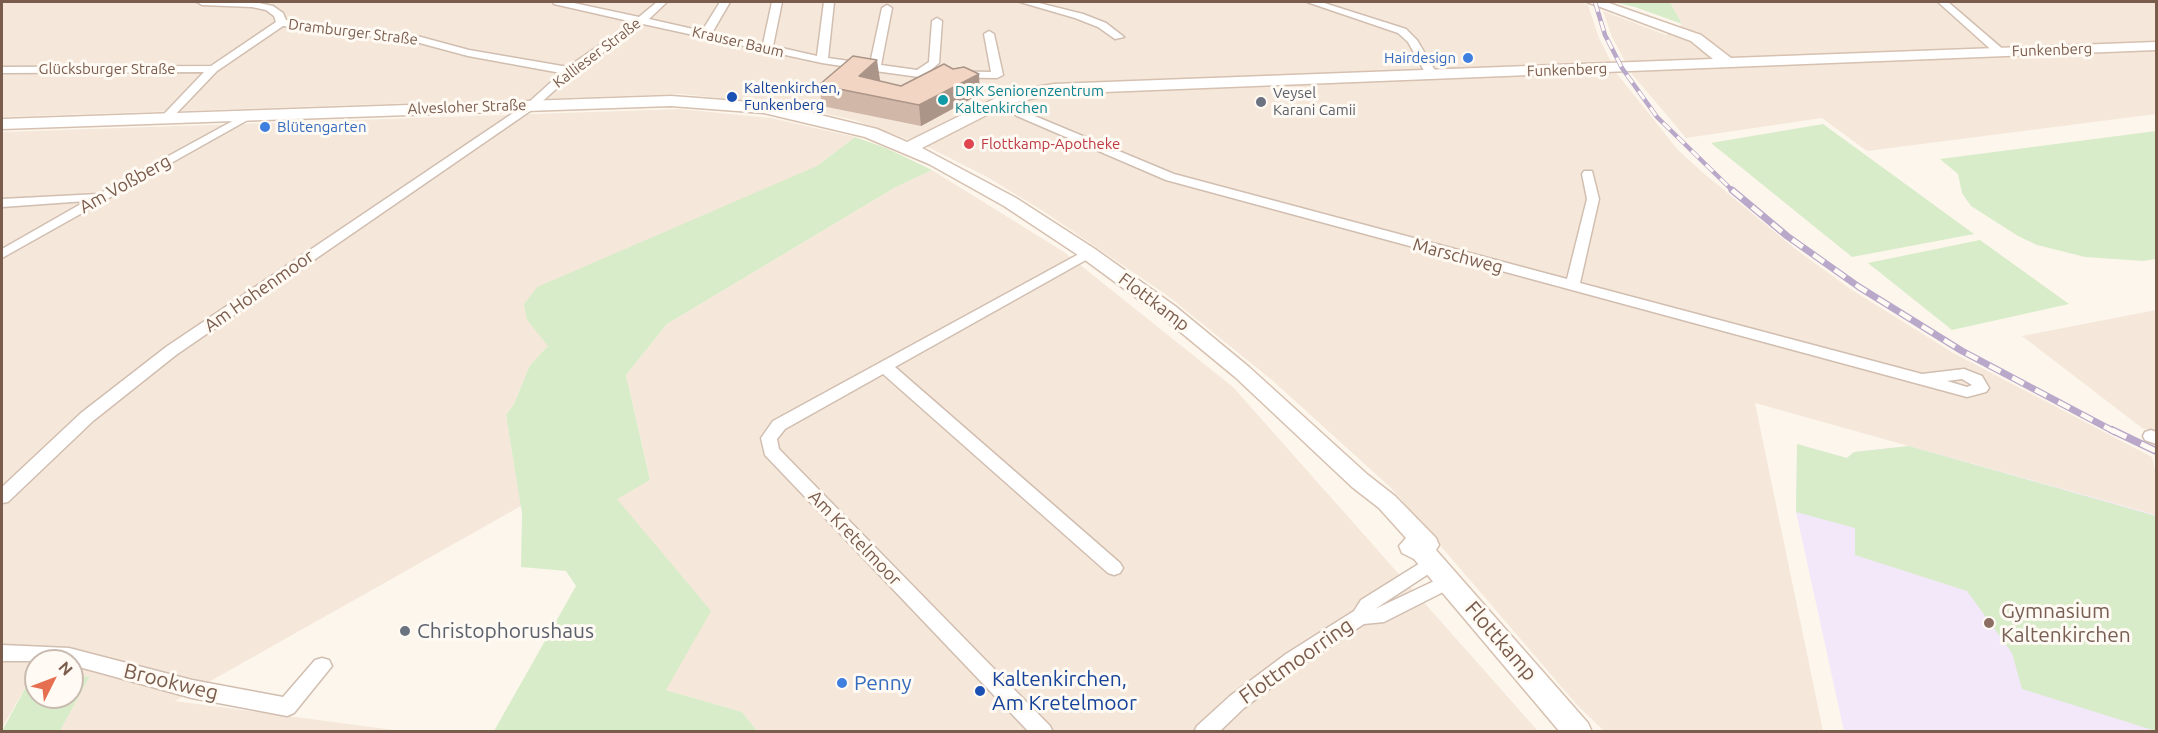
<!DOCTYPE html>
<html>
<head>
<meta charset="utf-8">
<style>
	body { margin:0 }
	#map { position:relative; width:2158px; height:733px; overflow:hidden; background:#fdf6ec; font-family:Ubuntu,sans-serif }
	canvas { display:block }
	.frame { position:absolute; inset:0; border:3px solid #7a5c4d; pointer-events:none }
	.north { position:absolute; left:24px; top:649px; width:60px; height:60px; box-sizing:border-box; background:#fffaf3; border:2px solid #cabbb1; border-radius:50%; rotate:48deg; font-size:16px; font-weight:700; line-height:24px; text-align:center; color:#7a5c4d }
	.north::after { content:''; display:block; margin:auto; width:21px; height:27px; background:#e76f51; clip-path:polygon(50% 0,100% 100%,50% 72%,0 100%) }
</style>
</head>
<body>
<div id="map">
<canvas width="2158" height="733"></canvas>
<div class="frame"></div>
<div class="north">N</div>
</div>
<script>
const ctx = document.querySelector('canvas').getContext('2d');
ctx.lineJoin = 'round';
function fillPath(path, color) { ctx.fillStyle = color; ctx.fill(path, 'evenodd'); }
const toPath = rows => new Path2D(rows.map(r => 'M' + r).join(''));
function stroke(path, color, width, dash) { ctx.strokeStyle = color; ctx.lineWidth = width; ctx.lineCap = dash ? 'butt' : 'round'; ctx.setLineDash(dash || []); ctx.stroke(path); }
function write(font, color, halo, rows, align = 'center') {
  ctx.font = font + ' Ubuntu,sans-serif'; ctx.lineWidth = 6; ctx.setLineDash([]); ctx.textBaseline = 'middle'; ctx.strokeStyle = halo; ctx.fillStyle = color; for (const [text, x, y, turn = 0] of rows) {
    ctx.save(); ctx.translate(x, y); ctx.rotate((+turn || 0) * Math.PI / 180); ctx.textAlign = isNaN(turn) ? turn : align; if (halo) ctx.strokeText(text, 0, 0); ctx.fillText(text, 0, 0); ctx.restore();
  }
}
fillPath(toPath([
	[2,2,1580,2,1588,5,1599,38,1618,75,1678,150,1701,171,1794,248,1852,290,1955,354,2152,457,2156,474,2156,515,1755,403,1823,731,1604,731,1577,705,1391,488,1273,381,1168,296,1043,211,987,177,926,146,854,120,787,105,681,94,2,117],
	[1670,2,2156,2,2156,114,1867,151,1822,118,1686,138,1632,74,1612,37,1603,11,1666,35,1682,24],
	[680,109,771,118,855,137,817,166,548,346,530,365,514,404,506,415,521,506,175,701,401,731,60,731,90,676,72,678,72,661,36,661,36,682,28,683,2,728,2,132],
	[932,170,1064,252,1233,387,1538,731,757,731,742,712,666,690,617,498,650,479,626,375,667,324,894,188],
	[2156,310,2156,432,2142,428,2022,336]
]), '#f5e8da');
fillPath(toPath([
	[1797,444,1847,458,1854,452,1909,446,2156,515,2156,731,1844,731,1796,512]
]), '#f3e8fa');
fillPath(toPath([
	[1613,2,1670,2,1682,24,1635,7],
	[1823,124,1974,234,1852,257,1711,143],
	[2156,131,2156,259,2143,261,2085,257,2037,245,2018,236,1971,206,1962,193,1958,174,1940,159],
	[855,137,886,148,932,170,894,188,667,324,626,375,650,480,617,499,711,611,666,690,742,712,757,731,494,731,576,586,566,571,521,567,522,514,506,415,514,404,530,365,548,346,527,320,524,304,537,287,817,166],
	[1980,240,2069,304,1952,330,1868,263],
	[1797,444,1847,458,1854,452,1909,446,2156,516,2156,731,2022,689,2012,653,1967,591,1855,555,1855,528,1796,512],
	[90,676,60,731,2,731,28,683,36,682,36,697,72,697,72,678]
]), '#d8ecc9');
const street = toPath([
	[197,2,254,2,273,6,283,13,286,20,417,36,469,50,568,67,633,22,554,4,553,2,569,2,639,17,657,2,667,2,649,19,702,31,720,2,730,2,712,33,763,44,772,2,782,2,773,46,817,56,824,2,834,2,828,58,870,64,882,8,887,5,892,8,881,65,917,70,929,62,932,21,937,18,942,21,939,63,930,71,991,72,984,34,989,31,994,34,1003,75,997,78,919,77,875,71,822,63,643,24,574,73,536,107,176,355,93,421,8,502,2,503,2,487,81,413,166,347,528,103,561,73,468,56,416,42,283,26,217,71,171,119,167,120,163,119,163,115,204,72,2,73,2,67,211,66,276,22,274,16,266,10,252,7,202,5,197,2],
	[1020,2,1035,2,1083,14,1106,23,1124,37,1115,39,1098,27,1075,18,1020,2],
	[1307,2,1321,2,1406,29,1417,40,1437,74,1435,76,1427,76,1408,42,1398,33,1307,2],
	[1938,2,1948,2,2005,51,2005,55,1997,55,1938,2],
	[1002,98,1025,112,1174,174,1567,279,1587,199,1582,174,1584,171,1592,171,1599,199,1580,283,1922,374,1964,369,1982,376,1989,388,1986,392,1967,397,1166,180,1017,116,998,103,998,99,1002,98],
	[1962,379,1972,385,1967,387,1947,381,1962,379],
	[249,112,253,113,253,117,2,258,2,249,86,201,2,207,2,199,99,194,249,112],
	[1088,249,1093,250,1095,253,1093,256,895,367,1120,563,1123,568,1120,573,1114,575,1108,573,883,374,785,429,777,439,779,449,1050,726,1053,732,1029,732,765,455,761,438,773,421,1088,249],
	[2151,430,2156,432,2156,444,2145,440,2143,436,2145,432,2151,430],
	[1433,555,1439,557,1442,562,1439,567,1375,609,1449,574,1455,576,1458,581,1455,586,1384,622,1364,624,1300,666,1244,708,1219,732,1194,732,1197,726,1230,696,1286,654,1354,611,1361,600,1433,555],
	[2,645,69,648,192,680,283,697,315,660,322,658,329,660,332,666,294,713,287,716,192,698,72,665,72,661,2,661,2,645]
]);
const secondary = toPath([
	[1587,2,1606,2,1701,35,1731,58,2156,42,2156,50,1054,94,1008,104,922,148,1016,198,1095,249,1175,306,1249,367,1368,475,1395,496,1436,538,1439,545,1436,550,1588,723,1592,732,1560,732,1414,559,1402,553,1399,546,1406,538,1379,508,1352,487,1235,377,1161,316,1081,257,1004,206,929,164,865,137,764,113,671,106,2,129,2,119,671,96,764,103,796,109,877,129,907,142,996,98,1023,89,1054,84,1713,59,1691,41,1587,2]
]);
stroke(street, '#d1beb0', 3);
stroke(secondary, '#d6c0b0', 3);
fillPath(street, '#fff');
fillPath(secondary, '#fff');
const railFar2 = toPath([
	[1595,2,1605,35,1622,68,1657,117,1734,192]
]);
const railFar1 = toPath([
	[1732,190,1787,236,1859,287,1962,351,2115,432]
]);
const rail = toPath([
	[2112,430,2156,451]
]);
stroke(railFar2, '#b9a8c9', 4.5);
stroke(railFar1, '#b9a8c9', 7);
stroke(rail, '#b9a8c9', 8);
stroke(railFar2, '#fffaf3', 3, [10]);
stroke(railFar1, '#fffaf3', 4.5, [13]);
stroke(rail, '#fffaf3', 5, [16]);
fillPath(toPath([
	[880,80,879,81,901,86,980,94,921,126,822,106,819,85]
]), '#d1b7a8');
fillPath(toPath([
	[877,60,880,80,864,94,859,76],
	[979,74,980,94,921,126,919,105]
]), '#aa9588');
const building = toPath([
	[853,56,877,60,859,76,901,86,944,64,953,69,964,67,979,74,919,105,819,85,853,56]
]);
fillPath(building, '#f3d5c3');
stroke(building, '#aa9588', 1.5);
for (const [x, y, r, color] of [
	[1468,58,6,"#3f7fe0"],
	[732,97,6,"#1a4fb4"],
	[943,100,6,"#0f9aa8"],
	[1261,102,6,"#6b7280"],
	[265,127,6,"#3f7fe0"],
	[969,144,6,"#e0444e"],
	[1989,623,6,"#8d6e63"],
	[405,631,6,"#6b7280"],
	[842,683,6,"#3f7fe0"],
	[980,691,6,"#1a4fb4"]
]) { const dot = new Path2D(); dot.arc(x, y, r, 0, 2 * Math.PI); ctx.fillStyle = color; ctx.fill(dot); stroke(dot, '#fffaf3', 2); }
write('15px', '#7a5c4d', '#fffaf3', [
	["Dramburger Straße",353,32,7],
	["Krauser Baum",738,42,13],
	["Funkenberg",2052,50,-2],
	["Kallieser Straße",597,53,-37],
	["Glücksburger Straße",107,69],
	["Funkenberg",1567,70,-2],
	["Alvesloher Straße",467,107,-2]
]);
write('15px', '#366cbe', '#fffaf3', [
	["Hairdesign",1456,58],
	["Blütengarten",277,127,"left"]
], 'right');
write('15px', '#164399', '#fffaf3', [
	["Kaltenkirchen,",744,88],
	["Funkenberg",744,105]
], 'left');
write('15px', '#0d838f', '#fffaf3', [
	["DRK Seniorenzentrum",955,91],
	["Kaltenkirchen",955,108]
], 'left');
write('15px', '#5b616d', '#fffaf3', [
	["Veysel",1273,93],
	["Karani Camii",1273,110]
], 'left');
write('15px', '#be3a42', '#fffaf3', [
	["Flottkamp-Apotheke",981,144]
], 'left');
write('18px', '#7a5c4d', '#fffaf3', [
	["Am Voßberg",125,184,-29],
	["Marschweg",1458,256,15],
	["Am Hohenmoor",259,291,-35],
	["Flottkamp",1154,302,37],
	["Am Kretelmoor",855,538,46]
]);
write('21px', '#785e54', '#fffaf3', [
	["Gymnasium",2001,611],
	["Kaltenkirchen",2001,635]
], 'left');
write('21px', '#5b616d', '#fffaf3', [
	["Christophorushaus",417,631]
], 'left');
write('21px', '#7a5c4d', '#fffaf3', [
	["Flottkamp",1501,641,49],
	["Flottmoorring",1296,661,-35],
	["Brookweg",171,682,14]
]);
write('21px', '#164399', '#fffaf3', [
	["Kaltenkirchen,",992,679],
	["Am Kretelmoor",992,703]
], 'left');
write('21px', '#366cbe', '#fffaf3', [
	["Penny",854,683]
], 'left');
</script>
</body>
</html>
